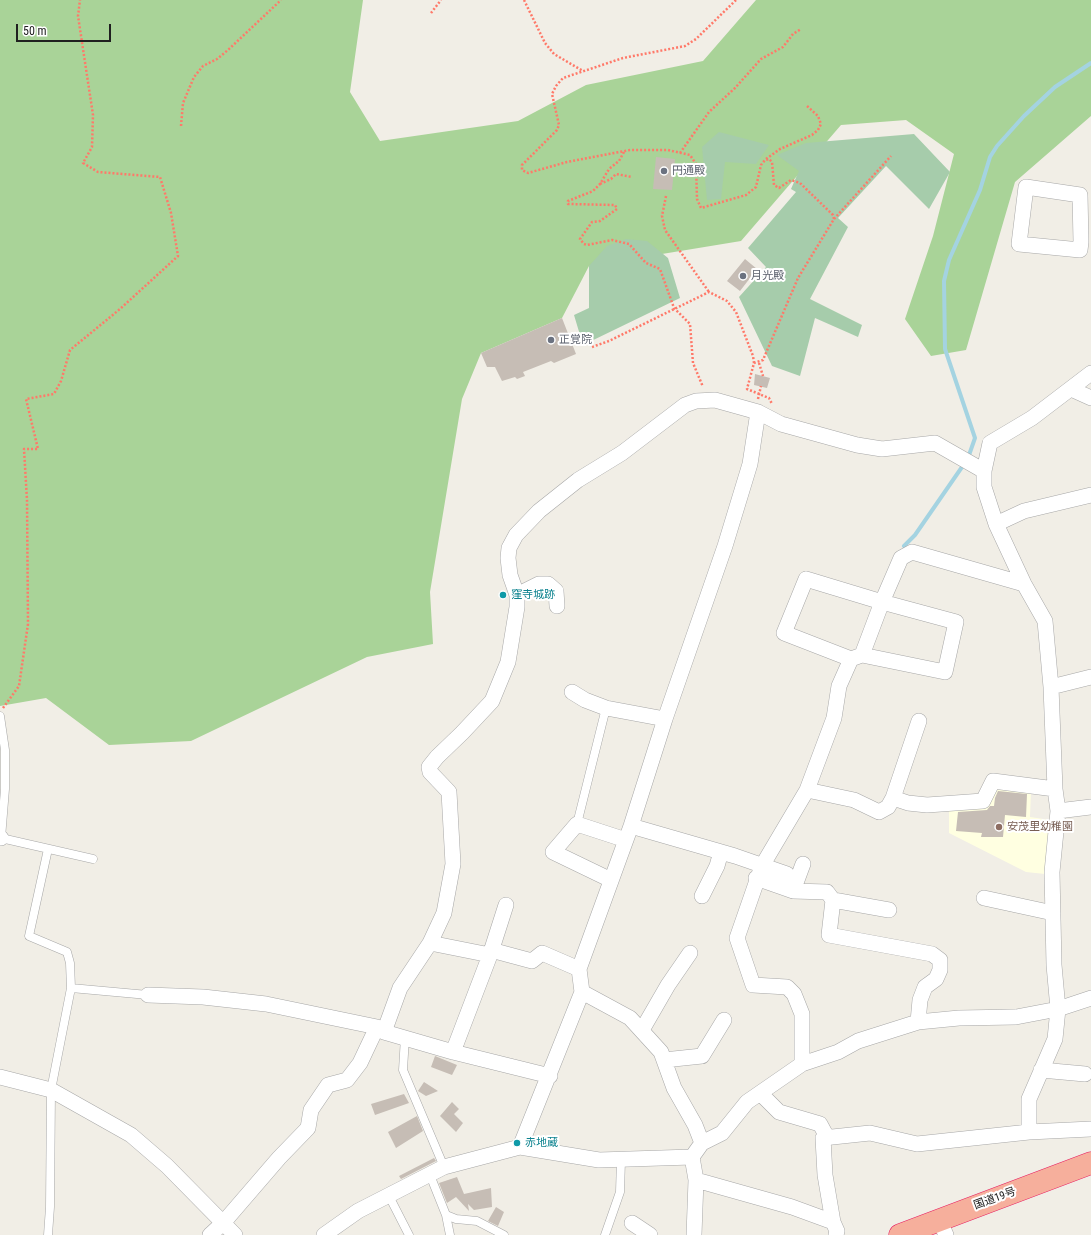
<!DOCTYPE html>
<html>
<head>
<meta charset="utf-8">
<style>
	body { margin:0 }
	#map { position:relative; width:1091px; height:1235px; overflow:hidden; background:#f1eee6; font-family:"Roboto Condensed",sans-serif }
	canvas { display:block }
	.scale { position:absolute; left:16px; top:24px; width:95px; height:18px; box-sizing:border-box; border:2px solid #202020; border-top:0; padding-left:5px; font-size:12px; line-height:14px; white-space:nowrap; color:#202020; -webkit-text-stroke:3px #fff; paint-order:stroke }
</style>
</head>
<body>
<div id="map">
<canvas width="1091" height="1235"></canvas>
<div class="scale">50 m</div>
</div>
<script>
const ctx = document.querySelector('canvas').getContext('2d');
ctx.lineJoin = 'round';
function fillPath(path, color) { ctx.fillStyle = color; ctx.fill(path, 'evenodd'); }
const toPath = rows => new Path2D(rows.map(r => 'M' + r).join(''));
function stroke(path, color, width, dash) { ctx.strokeStyle = color; ctx.lineWidth = width; ctx.lineCap = dash ? 'butt' : 'round'; ctx.setLineDash(dash || []); ctx.stroke(path); }
function write(font, color, halo, rows, align = 'center') {
  ctx.font = font + ' "Roboto Condensed","Noto Sans JP",sans-serif'; ctx.lineWidth = 4; ctx.setLineDash([]); ctx.textBaseline = 'middle'; ctx.strokeStyle = halo; ctx.fillStyle = color; for (const [text, x, y, turn = 0] of rows) {
    ctx.save(); ctx.translate(x, y); ctx.rotate((+turn || 0) * Math.PI / 180); ctx.textAlign = isNaN(turn) ? turn : align; if (halo) ctx.strokeText(text, 0, 0); ctx.fillText(text, 0, 0); ctx.restore();
  }
}
fillPath(toPath([
	[996,785,1031,790,1030,817,1050,820,1045,874,1026,872,949,833,949,807,985,805]
]), '#ffffe1');
fillPath(toPath([
	[0,0,363,0,350,92,380,141,518,121,586,85,703,61,756,0,1091,0,1091,116,1015,182,966,350,931,356,905,319,933,236,954,154,906,120,841,125,741,241,589,266,562,318,481,353,462,399,430,592,433,644,367,657,191,741,109,745,46,698,0,706]
]), '#a9d398');
fillPath(toPath([
	[719,132,769,145,756,164,725,162,721,199,707,200,702,147],
	[914,134,950,172,929,209,886,166,838,218,848,227,810,299,862,325,858,337,815,318,800,376,772,366,739,297,766,267,748,248,796,192,791,189,799,171,777,155,806,143],
	[626,239,647,241,668,258,680,298,583,345,574,315,589,308,589,266,607,246]
]), '#a6ccab');
stroke(toPath([
	[968,458,975,438,945,349,944,281,949,260,980,190,990,157,997,146,1024,116,1055,87,1091,63],
	[904,546,915,535,962,467]
]), '#a4d3e1', 4);
fillPath(toPath([
	[656,157,675,159,672,190,653,189],
	[745,259,757,269,740,291,727,281],
	[562,318,576,354,554,363,551,361,523,372,525,376,517,379,515,377,502,381,495,367,487,367,481,353],
	[755,374,770,378,767,388,754,385],
	[998,791,1027,794,1026,817,1005,815,1003,837,981,837,982,833,956,831,958,812,987,810,990,806,994,806,995,798],
	[435,1056,457,1065,452,1075,431,1067],
	[424,1082,438,1091,426,1096,418,1091],
	[404,1094,409,1103,375,1115,371,1104],
	[452,1102,459,1109,454,1114,463,1123,456,1132,440,1116],
	[417,1116,423,1131,396,1148,388,1132],
	[434,1158,436,1161,401,1179,399,1176],
	[457,1177,464,1194,491,1188,492,1207,474,1210,468,1204,469,1211,456,1197,447,1203,439,1183],
	[496,1207,504,1212,498,1226,488,1221]
]), '#c6bdb5');
const service = toPath([
	[0,716,5,750,5,789,1,838,93,859],
	[577,824,606,708],
	[48,849,29,936,67,952,70,963,71,988],
	[405,1037,403,1070,444,1167],
	[430,1175,446,1215,456,1219,477,1221,504,1235],
	[389,1196,409,1235],
	[446,1215,450,1235],
	[48,1235,50,1207,51,1090,71,988,148,995],
	[605,1235,620,1192,621,1160]
]);
const minor = toPath([
	[1026,187,1080,195,1081,242,1080,250,1019,244,1026,187],
	[1071,389,1091,398],
	[996,524,1024,511,1091,495],
	[806,579,882,602,956,622,945,672,862,655,851,659,784,633,806,579],
	[517,595,539,584,548,584,556,591,557,606],
	[862,655,882,602,901,558,912,552,1024,584],
	[1051,687,1091,677],
	[572,692,585,700,606,708,665,719],
	[807,790,854,800,879,812,888,807,893,798,908,803,927,805,983,801,993,781,1055,789],
	[893,798,919,721],
	[1058,811,1091,807],
	[631,826,735,856,787,874],
	[0,838,1,838],
	[756,878,793,891,827,892,833,900,829,935,932,954,940,960,940,970,936,979,925,987,920,1000,918,1022],
	[611,880,553,852,577,824,626,840],
	[793,891,803,864],
	[702,896,717,866,721,852],
	[984,898,1053,913],
	[833,900,889,910],
	[430,943,490,955],
	[491,950,532,961,542,953,579,969],
	[582,992,630,1018,661,1052,674,1088,695,1125,702,1143],
	[148,995,203,997,266,1004,377,1027,384,1032,453,1052,550,1076],
	[642,1030,668,985,690,953],
	[384,1032,400,988,430,943,444,913,453,864,449,792,430,772,429,767,437,757,462,733,492,701,508,662,517,607,517,595,510,575,508,558,509,548,516,535,539,511,578,480,622,453,685,405,696,401,715,400,758,412,781,424,857,445,882,449,935,443,984,471],
	[453,1052,490,955,506,905],
	[664,1060,702,1056,724,1020],
	[802,1064,802,1014,794,994,787,987,753,985,737,938,762,866,807,790,834,718,839,686,851,659],
	[1041,1070,1085,1074],
	[0,1077,51,1090,131,1135,167,1166,235,1235],
	[761,1094,779,1112,820,1124,827,1137],
	[1029,1132,1029,1099,1055,1039,1058,1009,1054,965,1052,872,1058,811,1055,789,1051,687,1045,621,1024,584,996,524,984,487,984,471,990,443,1032,418,1091,373],
	[520,1147,582,992,579,969,631,826,665,719,725,546,750,464,758,412],
	[696,1180,792,1207,833,1222,837,1231,836,1235],
	[939,1219,946,1235],
	[833,1222,825,1175,823,1138,870,1133,917,1144,1029,1132,1091,1129],
	[632,1223,650,1235],
	[210,1235,223,1223,279,1158,308,1128,311,1110,328,1085,347,1080,360,1063,377,1027],
	[324,1235,358,1211,444,1167,520,1147,599,1160,692,1157],
	[694,1235,696,1180,692,1157,702,1143,722,1133,747,1102,802,1064,838,1052,858,1041,918,1022,959,1018,1016,1017,1058,1009,1091,998]
]);
const trunk = toPath([
	[900,1235,1091,1163]
]);
stroke(service, '#a7a7a7', 9);
stroke(minor, '#a7a7a7', 16);
stroke(trunk, '#e71c61', 23);
stroke(toPath([
	[524,0,545,43,554,54,583,71],
	[736,0,696,39,685,46,623,58,563,78,556,86,552,94,559,125,557,130,522,165,522,170,528,173,567,162,630,150,668,150,690,155,696,164,697,199,701,208,746,195,756,187,761,165,765,160,769,159,772,162,774,185,779,188,791,180,800,183,833,215,834,219,798,278,763,360,754,363,747,389,769,398,772,404],
	[431,13,441,0],
	[181,126,183,103,194,77,203,66,217,59,228,50,281,0],
	[624,152,619,161,609,169,600,184,593,191,568,201,568,204,615,205,617,209,600,221,592,222,580,239,584,244,587,245,612,240,629,244,646,263,660,269,674,308,690,324,693,363,703,387],
	[680,153,709,112,735,88,761,59,783,47,793,34,801,29],
	[766,159,780,149,812,135,818,130,821,124,818,116,807,106],
	[600,184,611,179,616,174,632,177],
	[666,196,662,216,665,230,709,292],
	[834,219,891,156],
	[592,347,609,341,709,292,727,301,736,312,753,356,754,363],
	[759,363,763,376],
	[758,399,761,386],
	[3,708,19,686,28,624,27,500,24,449,38,449,26,399,54,394,61,381,70,350,120,309,178,256,171,213,160,177,98,172,83,163,92,147,93,115,78,16,80,0]
]), '#ff7969', 2.5, [2, 2]);
stroke(service, '#fff', 8);
stroke(minor, '#fff', 15);
stroke(trunk, '#f6af9c', 22);
for (const [x, y, r, color] of [
	[664,171,4,"#6b7280"],
	[743,276,4,"#6b7280"],
	[551,340,4,"#6b7280"],
	[503,595,4,"#0f9aa8"],
	[999,827,4,"#8d6e63"],
	[517,1143,4,"#0f9aa8"]
]) { const dot = new Path2D(); dot.arc(x, y, r, 0, 2 * Math.PI); ctx.fillStyle = color; ctx.fill(dot); stroke(dot, '#fff', 1.5); }
write('11px', '#5b616d', '#fff', [
	["円通殿",672,171],
	["月光殿",751,276],
	["正覚院",559,340]
], 'left');
write('11px', '#0d838f', '#fff', [
	["窪寺城跡",511,595],
	["赤地蔵",525,1143]
], 'left');
write('11px', '#785e54', '#fff', [
	["安茂里幼稚園",1007,827]
], 'left');
write('11px', '#202020', '#fff', [
	["国道19号",995,1199,-20]
]);
</script>
</body>
</html>
